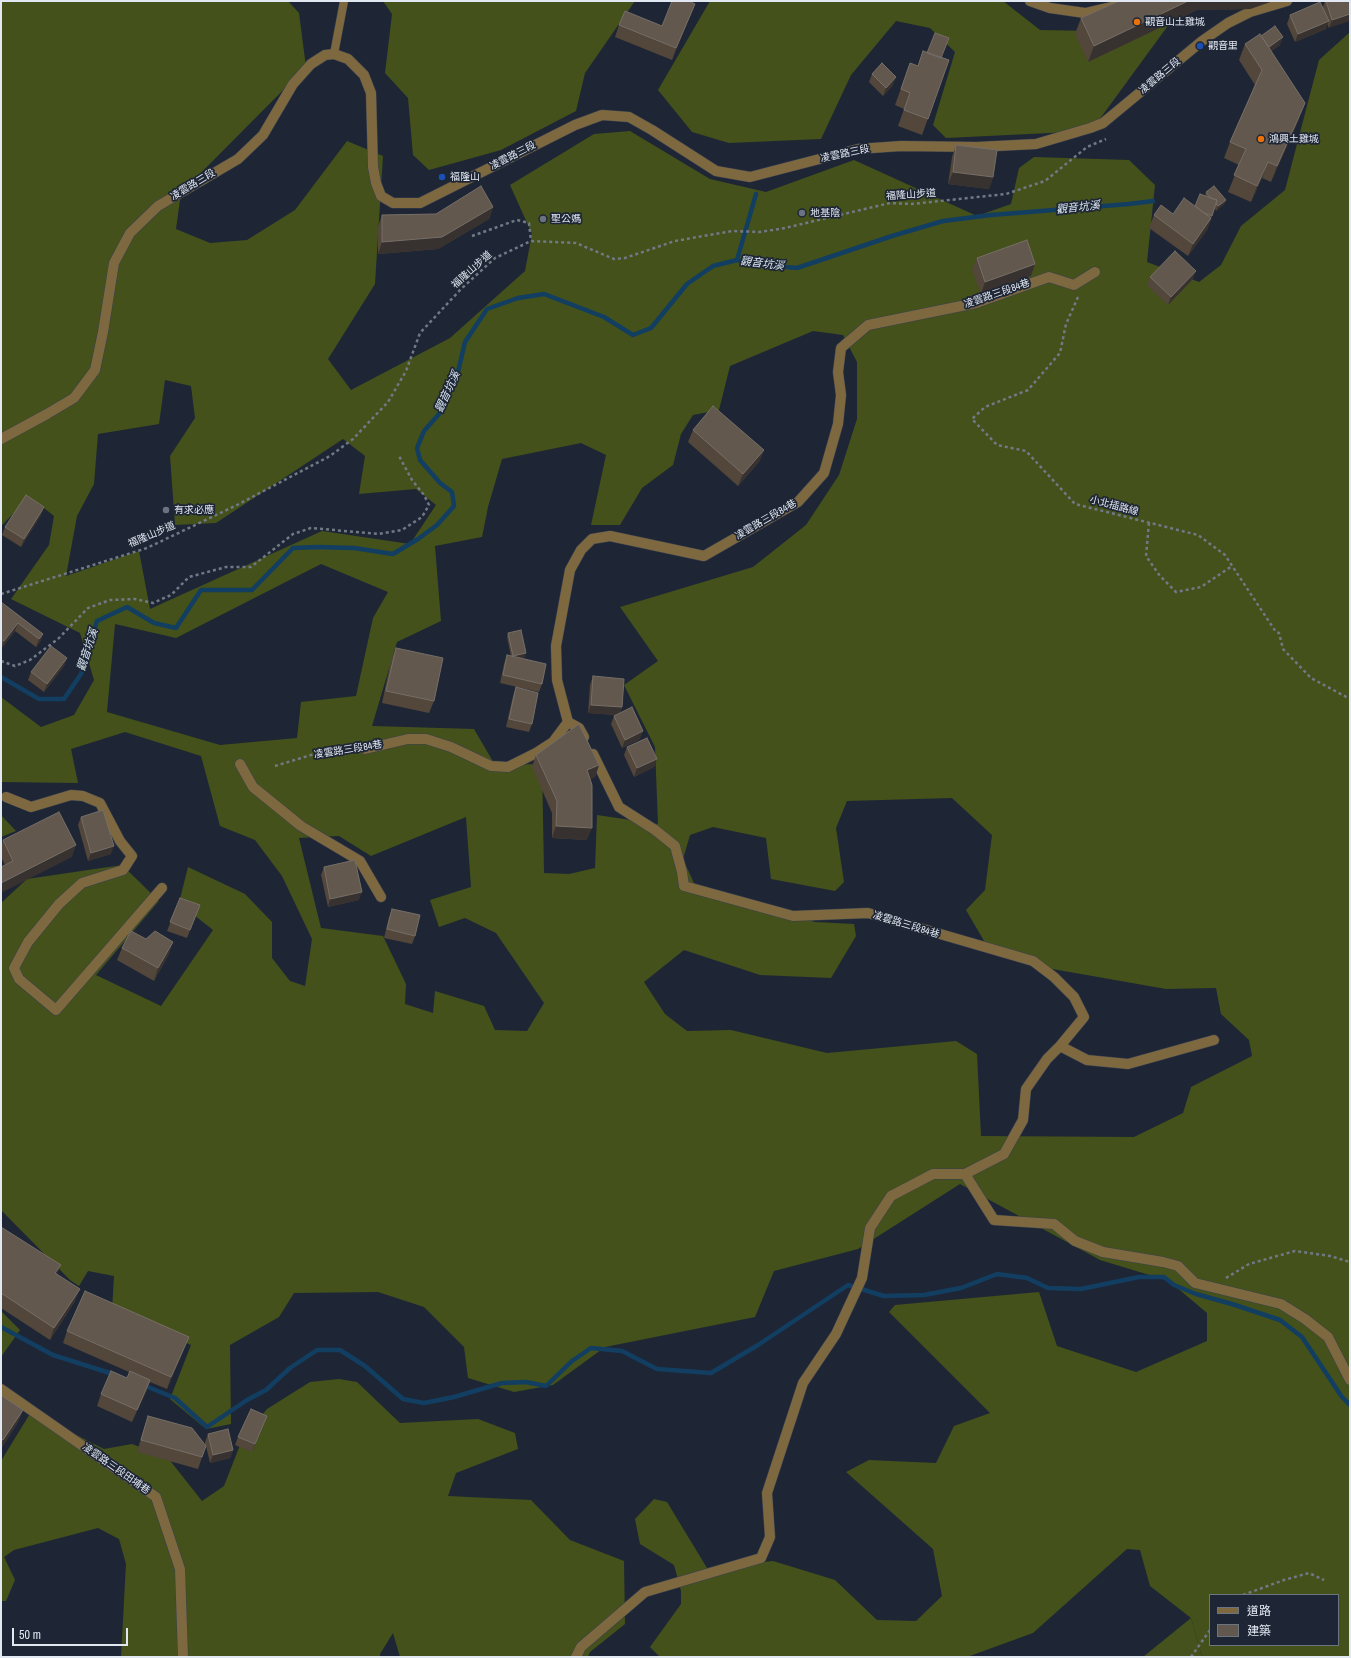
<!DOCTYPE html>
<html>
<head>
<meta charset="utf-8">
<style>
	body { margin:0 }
	#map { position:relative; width:1351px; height:1658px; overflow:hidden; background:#1e2635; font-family:"Archivo Narrow","Noto Sans TC",sans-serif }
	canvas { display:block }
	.frame { position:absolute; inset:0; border:2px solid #e2e8f2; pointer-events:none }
	.legend { position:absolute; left:1209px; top:1594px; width:130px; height:52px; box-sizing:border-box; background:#1e2635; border:1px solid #6c7481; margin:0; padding:5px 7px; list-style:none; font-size:12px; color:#e2e8f2 }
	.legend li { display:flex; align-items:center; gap:8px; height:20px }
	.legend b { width:20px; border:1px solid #6c7481 }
	.scale { position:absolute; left:12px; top:1628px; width:116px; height:18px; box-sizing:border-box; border:2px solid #e2e8f2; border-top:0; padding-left:5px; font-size:12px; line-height:14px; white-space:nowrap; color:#e2e8f2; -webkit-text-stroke:3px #1e2635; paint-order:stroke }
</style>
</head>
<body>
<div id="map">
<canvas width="1351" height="1658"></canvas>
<div class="frame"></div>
<ul class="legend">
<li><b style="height:5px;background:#7d6840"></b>道路</li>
<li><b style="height:11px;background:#62584e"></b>建築</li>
</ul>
<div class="scale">50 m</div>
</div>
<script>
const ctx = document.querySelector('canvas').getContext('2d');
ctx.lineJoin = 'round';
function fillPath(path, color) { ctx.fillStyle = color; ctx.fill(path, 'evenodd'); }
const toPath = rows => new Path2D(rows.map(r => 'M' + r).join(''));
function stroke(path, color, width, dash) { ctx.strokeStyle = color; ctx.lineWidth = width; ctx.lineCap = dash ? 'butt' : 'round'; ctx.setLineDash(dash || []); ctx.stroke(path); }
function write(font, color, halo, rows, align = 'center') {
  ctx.font = font + ' "Archivo Narrow","Noto Sans TC",sans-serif'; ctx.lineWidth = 3.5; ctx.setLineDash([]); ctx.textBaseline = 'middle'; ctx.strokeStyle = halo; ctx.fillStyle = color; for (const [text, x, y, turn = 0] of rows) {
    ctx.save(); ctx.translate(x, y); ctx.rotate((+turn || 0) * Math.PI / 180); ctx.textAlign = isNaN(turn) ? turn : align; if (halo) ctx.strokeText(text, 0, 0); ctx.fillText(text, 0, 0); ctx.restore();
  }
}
fillPath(toPath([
	[1191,1618,1202,1657,1143,1657]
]), '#46521d');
fillPath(toPath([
	[1,1,288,1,299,13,306,67,181,193,176,229,210,243,247,240,295,210,347,141,383,156,375,284,328,359,351,390,450,338,525,271,532,234,510,185,594,134,630,131,710,179,766,192,854,160,977,216,1011,204,1019,168,1034,157,1129,160,1155,185,1147,262,1199,282,1221,265,1241,226,1285,190,1319,60,1350,32,1350,1657,1202,1657,1191,1618,1150,1586,1140,1550,1127,1549,1033,1633,967,1657,659,1656,650,1647,681,1604,681,1591,674,1565,640,1544,635,1519,654,1499,667,1502,707,1568,773,1561,835,1580,877,1620,916,1621,942,1596,933,1549,846,1472,869,1460,936,1463,954,1426,990,1413,889,1312,895,1305,1039,1292,1057,1346,1136,1372,1207,1341,1207,1313,1169,1281,1100,1260,960,1184,858,1249,774,1271,755,1317,605,1347,553,1385,514,1392,468,1378,464,1347,424,1307,378,1292,294,1293,279,1317,230,1345,231,1424,206,1429,170,1399,191,1345,112,1310,114,1276,88,1271,79,1286,70,1280,1,1210,1,903,27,879,122,865,159,901,96,975,161,1006,213,930,179,903,188,867,245,894,272,922,272,958,290,981,305,986,312,939,282,876,255,840,220,826,201,756,125,732,71,749,78,783,2,782,1,786,1,697,41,727,74,715,94,680,80,633,11,599,49,545,54,516,39,504,16,511,1,526],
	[813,331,843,335,857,362,857,419,839,475,806,525,753,567,620,607,658,661,624,685,655,747,658,824,597,815,595,868,569,874,544,873,542,764,495,765,474,729,372,726,397,642,441,621,435,546,482,537,488,507,502,459,581,443,606,455,591,525,620,525,642,488,673,465,681,434,693,415,719,410,730,366],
	[165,380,191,386,195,418,170,456,175,525,216,523,343,439,365,456,359,494,416,489,436,505,410,544,322,531,150,609,139,551,66,576,77,516,94,484,98,434,159,424],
	[321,564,388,592,373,618,356,696,301,702,297,738,220,745,107,712,115,624,176,638],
	[952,798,992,835,985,890,966,910,987,946,1047,968,1166,989,1216,988,1221,1014,1249,1040,1252,1056,1191,1087,1183,1113,1134,1137,981,1136,977,1054,956,1041,827,1053,731,1030,687,1031,665,1014,644,982,684,950,760,975,831,978,856,936,854,924,815,922,694,883,683,859,690,835,713,827,766,838,771,879,835,891,844,882,836,828,847,801],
	[466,817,471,887,430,900,439,927,465,918,496,933,544,1003,527,1031,495,1030,484,1006,435,991,433,1013,405,1004,406,984,383,936,321,928,299,838,339,836,371,856],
	[1210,1595,1338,1595,1338,1645,1210,1645],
	[383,1,635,1,585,73,576,111,501,150,429,170,413,155,408,98,385,73,392,14],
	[710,1,1003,1,1040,30,1093,31,1186,1,1091,131,946,138,933,125,955,52,930,28,896,21,851,75,821,139,729,143,692,132,658,90],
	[1,815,16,831,1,837],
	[1,1311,20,1330,1,1357],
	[339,1379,357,1382,400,1423,478,1419,515,1433,518,1449,456,1473,448,1496,531,1500,570,1540,624,1561,625,1624,590,1652,588,1657,400,1657,393,1633,380,1654,380,1657,121,1657,126,1564,119,1539,98,1528,14,1550,4,1557,15,1580,6,1601,1,1601,1,1461,31,1412,104,1449,132,1444,168,1458,202,1501,224,1486,242,1440,267,1409,310,1382]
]), '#44511b');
stroke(toPath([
	[737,260,756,194],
	[1,677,39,699,64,699,81,674,97,621,127,607,154,623,176,628,201,590,252,590,293,548,317,547,354,548,393,554,418,539,437,525,454,506,452,492,440,483,420,460,417,448,424,431,439,414,457,376,465,342,487,309,518,298,544,294,604,317,633,335,651,328,687,284,713,266,737,260,763,265,797,268,892,236,943,221,991,215,1129,204,1153,201],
	[1,1327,53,1355,116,1375],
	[143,1385,175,1398,207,1427,247,1400,266,1390,290,1368,317,1350,340,1350,365,1366,403,1399,424,1403,454,1397,502,1383,526,1382,546,1386,572,1361,591,1348,622,1351,657,1369,711,1373,758,1345,848,1285,884,1296,924,1295,961,1288,997,1274,1027,1278,1048,1288,1081,1289,1139,1277,1164,1277,1174,1285,1196,1294,1232,1304,1280,1320,1302,1337,1342,1397,1350,1405]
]), '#123e62', 4.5);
const service = toPath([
	[334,54,344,1]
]);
const minor = toPath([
	[584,737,579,728,568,722,557,680,556,646,570,570,581,550,592,539,610,536,704,556,798,502,824,473,838,424,841,395,838,372,841,348,868,325,976,303,1049,277,1074,285,1095,272],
	[365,749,408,739,426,739,451,747,491,766,508,767,536,753,553,742,568,722],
	[593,754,619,807,655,830,675,846,682,872,684,886,793,916,868,913,1033,961,1054,977,1074,997,1084,1017,1060,1046,1047,1059,1026,1089,1023,1120,1004,1154,965,1174],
	[240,764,253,787,301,826,360,861,381,897],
	[6,797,31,807,71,795,83,796,100,803,120,841,132,856,123,870,82,883,59,904,28,942,14,968,19,979,56,1010,162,888],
	[1060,1046,1087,1060,1128,1064,1214,1040],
	[576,1657,581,1647,645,1592,761,1558,770,1537,767,1493,803,1383,836,1334,862,1278,870,1228,891,1196,933,1174,965,1174,994,1220,1054,1224,1075,1241,1103,1252,1163,1262,1178,1266,1195,1283,1281,1304,1305,1319,1328,1337,1350,1380]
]);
const tertiary = toPath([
	[1030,1,1050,8,1085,13,1111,7,1124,1],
	[1,439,47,414,74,398,95,370,103,332,114,263,130,233,158,206,238,159,263,135,293,84,311,64,325,55,334,54,348,59,364,75,371,93,373,167,376,183,381,196,393,203,420,203,575,125,602,115,629,117,652,130,716,171,750,177,858,149,901,146,977,147,1036,144,1090,128,1103,123,1202,41,1228,23,1250,12,1287,1],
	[1,1389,156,1497,180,1569,183,1657]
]);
stroke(service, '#39414f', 9);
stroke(minor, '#39414f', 11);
stroke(tertiary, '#39414f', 11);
stroke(toPath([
	[472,236,517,220,529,223,531,241],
	[1078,297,1066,324,1060,353,1028,390,985,407,972,419,997,445,1026,451,1075,504,1198,535,1225,555,1268,620,1276,632,1279,633,1283,649,1311,678,1350,699],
	[1149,523,1146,556,1160,576,1176,592,1201,587,1232,566],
	[1,594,147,548,237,505,330,456,353,439,388,402,406,371,420,333,461,289,495,258,531,241,576,243,614,259,625,258,675,241,732,231,760,232,785,228,890,203,912,204,1006,194,1045,181,1087,147,1106,139],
	[1,661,15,666,30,660,58,639,88,608,110,600,135,599,153,603,171,595,189,577,226,567,251,567,293,534,311,528,379,534,402,530,422,517,429,505,424,495,412,480,399,456],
	[275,766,321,752,354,749],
	[1226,1278,1249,1264,1295,1251,1330,1256,1350,1262],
	[1243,1595,1284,1580,1309,1573,1324,1580],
	[1191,1657,1210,1630]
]), '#727986', 2.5, [3, 3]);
stroke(service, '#7d6840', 8);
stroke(minor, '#7d6840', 10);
stroke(tertiary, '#7d6840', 10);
fillPath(toPath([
	[1119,1,1273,1,1250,9,1197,10,1088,62,1075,34,1081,18],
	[1325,1,1350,1,1329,28,1327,24,1326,29,1295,42,1287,24,1290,15,1323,7],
	[695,4,672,60,615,37,619,25,662,26],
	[1261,36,1280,45,1271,51,1299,119,1271,182,1262,178,1251,202,1228,192,1239,165,1224,158,1230,142,1255,85,1239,60,1245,44],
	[941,58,949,60,922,135,898,126,904,109,895,105,910,63,918,66],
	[872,74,893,85,883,96,869,82],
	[956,145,993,177,989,189,948,184,952,157],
	[1206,192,1226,200,1224,204,1216,211,1215,208,1207,230,1188,256,1149,228,1154,215,1173,214,1195,206,1205,196],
	[493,207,489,219,438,249,378,254,378,227,382,215,436,214],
	[977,258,1035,264,1031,276,981,294,972,270],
	[1150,277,1193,279,1168,305,1147,285],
	[693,430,764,450,759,462,738,486,688,442],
	[44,507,41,515,21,547,2,535,5,527],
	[1,602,43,634,40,642,36,647,15,631,1,649],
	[508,633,525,657,520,658,542,684,539,692,500,683,504,664,507,655,511,656,507,637],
	[396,648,434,701,429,713,382,703,391,660],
	[67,658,64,666,44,692,28,680,31,672],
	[593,676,622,707,620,713,640,739,622,748,611,724,614,716,615,715,588,713,590,685],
	[516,687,532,724,529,732,506,727,513,696],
	[627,747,657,759,654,767,634,777,624,755],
	[536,755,599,765,595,777,590,779,587,840,552,838,552,813,532,767],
	[81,817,111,854,88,861,78,825],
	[3,840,72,857,5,865,1,857,1,847],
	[324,867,359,900,328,907,321,875],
	[180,898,200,905,187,938,167,931],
	[392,909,415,936,412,944,384,938,389,917],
	[122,948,169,954,154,981,117,960],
	[1,1227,57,1275,75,1301,50,1340,1,1308],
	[67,1331,184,1349,167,1389,150,1382,146,1392,132,1422,97,1406,101,1394,127,1378,129,1372,63,1343],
	[1,1397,23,1410,18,1422,1,1449],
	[148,1416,205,1446,205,1442,208,1434,233,1450,230,1458,210,1463,206,1446,198,1469,137,1452,144,1428],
	[264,1424,252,1452,235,1445,238,1437]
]), '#53463a');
fillPath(toPath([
	[1188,1,1273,1,1250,9,1197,10,1088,62,1094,46],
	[695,4,690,16,672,60,676,48],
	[1350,14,1350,21,1329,28,1332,20],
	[1329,21,1326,29,1295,42,1298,34],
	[1283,37,1280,45,1264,57,1267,49],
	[896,77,893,85,883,96,886,88],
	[1305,103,1299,119,1271,182,1277,166],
	[1268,162,1262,178,1251,202,1257,186],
	[953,172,993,177,989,189,948,184],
	[1217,200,1207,230,1188,256,1193,244,1210,220],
	[1226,200,1224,204,1216,211,1218,206],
	[493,207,489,219,438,249,378,254,382,242],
	[1035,264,1031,276,981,294,985,282],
	[1196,271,1193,279,1168,305,1171,297],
	[764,450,759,462,738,486,743,474],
	[44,507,41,515,21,547,24,539],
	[18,623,15,631,1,649,4,641],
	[43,634,40,642,36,647,39,639],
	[526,653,525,657,512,660,513,656],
	[67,658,64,666,44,692,47,684],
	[591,705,622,707,619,715,588,713],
	[643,731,640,739,622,748,625,740],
	[657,759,654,767,634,777,637,768],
	[599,765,595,777,583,783,587,770],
	[556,826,592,828,587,840,552,838],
	[76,845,72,857,1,893,1,883],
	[114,846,111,854,88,861,91,853],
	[362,892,359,900,328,907,330,899],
	[173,942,169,954,154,981,158,968],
	[61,1265,56,1277,55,1273],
	[80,1289,75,1301,50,1340,54,1328],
	[189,1337,184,1349,167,1389,171,1377],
	[150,1380,146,1392,132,1422,137,1410],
	[23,1410,18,1422,1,1449,1,1446,3,1440],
	[267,1416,264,1424,252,1452,255,1444],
	[233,1450,230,1458,210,1463,213,1455]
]), '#373230');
const building = toPath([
	[672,1,689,1,695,4,676,48,619,25,625,11,662,26,672,1],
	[1119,1,1188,1,1094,46,1081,18,1119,1],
	[1326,1,1350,1,1350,14,1332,20,1326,1],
	[1320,2,1329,21,1298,34,1290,15,1320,2],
	[1275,26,1283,37,1269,47,1261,36,1275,26],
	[935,33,949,38,941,58,927,53,935,33],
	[1260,34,1305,103,1277,166,1268,162,1257,186,1234,175,1246,149,1230,142,1262,70,1245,44,1260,34],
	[923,51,949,60,928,119,904,110,910,93,901,89,910,63,918,66,923,51],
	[882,63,896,77,886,88,872,74,882,63],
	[956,145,997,150,993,177,953,172,956,145],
	[481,186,493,207,442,237,382,242,382,215,436,214,481,186],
	[1214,186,1226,200,1218,206,1216,204,1217,200,1210,198,1206,192,1214,186],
	[1200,194,1217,200,1212,216,1204,213,1195,206,1200,194],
	[1184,198,1211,218,1193,244,1154,215,1161,205,1173,214,1184,198],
	[1027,240,1035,264,985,282,977,258,1027,240],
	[1175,251,1196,271,1171,297,1150,277,1175,251],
	[713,406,764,450,743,474,693,430,713,406],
	[26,495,44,507,24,539,5,527,26,495],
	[1,602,43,634,39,639,18,623,4,641,1,639,1,602],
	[521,630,526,653,513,656,508,633,521,630],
	[51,646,67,658,47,684,31,672,51,646],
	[396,648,443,658,434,701,386,691,396,648],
	[507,655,546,664,542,684,503,675,507,655],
	[593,676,624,679,622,707,591,705,593,676],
	[516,687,538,693,532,724,509,719,516,687],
	[632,707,643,731,625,740,614,716,632,707],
	[579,724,599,765,587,770,592,785,592,828,556,826,557,801,536,755,579,724],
	[647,738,657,759,637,768,627,747,647,738],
	[103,810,114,846,91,853,81,817,103,810],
	[59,812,76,845,1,883,1,867,13,861,3,840,59,812],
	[355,860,362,892,330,899,324,867,355,860],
	[180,898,200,905,190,930,170,922,180,898],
	[392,909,420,915,415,936,387,929,392,909],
	[131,931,146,939,155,931,173,942,158,968,122,948,131,931],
	[1,1227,61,1265,55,1273,80,1289,54,1328,1,1293,1,1227],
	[85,1291,189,1337,171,1377,67,1331,85,1291],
	[111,1371,127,1378,130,1371,150,1380,137,1410,101,1394,111,1371],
	[2,1396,23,1410,3,1440,1,1438,1,1397,2,1396],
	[251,1409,267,1416,255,1444,238,1437,251,1409],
	[148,1416,192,1428,206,1446,202,1457,141,1440,148,1416],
	[228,1429,233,1450,213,1455,208,1434,228,1429]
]);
fillPath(building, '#62584e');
stroke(building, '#766e67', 1);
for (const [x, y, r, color] of [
	[1137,22,4,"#e8710a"],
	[1200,46,4,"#1a4fb4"],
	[1261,139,4,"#e8710a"],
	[442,177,4,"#1a4fb4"],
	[802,213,4,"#6b7280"],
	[543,219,4,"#6b7280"],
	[166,510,4,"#6b7280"]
]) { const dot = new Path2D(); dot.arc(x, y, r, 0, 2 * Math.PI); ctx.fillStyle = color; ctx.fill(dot); stroke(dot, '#1e2635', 1.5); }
write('10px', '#e2e8f2', '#1e2635', [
	["觀音山土雞城",1145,22],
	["觀音里",1208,46],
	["鴻興土雞城",1269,139],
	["福隆山",450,177],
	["地基陰",810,213],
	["聖公媽",551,219],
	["有求必應",174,510]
], 'left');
write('10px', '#e2e8f2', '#1e2635', [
	["凌雲路三段",1160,76,-40],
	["凌雲路三段",845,154,-12],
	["凌雲路三段",513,156,-27],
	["凌雲路三段",193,185,-31],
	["福隆山步道",911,195,-4],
	["福隆山步道",472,270,-42],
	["凌雲路三段84巷",997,294,-19],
	["小北插路線",1114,506,15],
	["凌雲路三段84巷",766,520,-30],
	["福隆山步道",152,535,-23],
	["凌雲路三段84巷",348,750,-9],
	["凌雲路三段84巷",906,925,17],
	["凌雲路三段田埔巷",116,1469,35]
]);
write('italic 11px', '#d9e6f2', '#1e2635', [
	["觀音坑溪",1078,208,-6],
	["觀音坑溪",762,264,7],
	["觀音坑溪",448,392,-65],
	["觀音坑溪",88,650,-72]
]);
</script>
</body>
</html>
